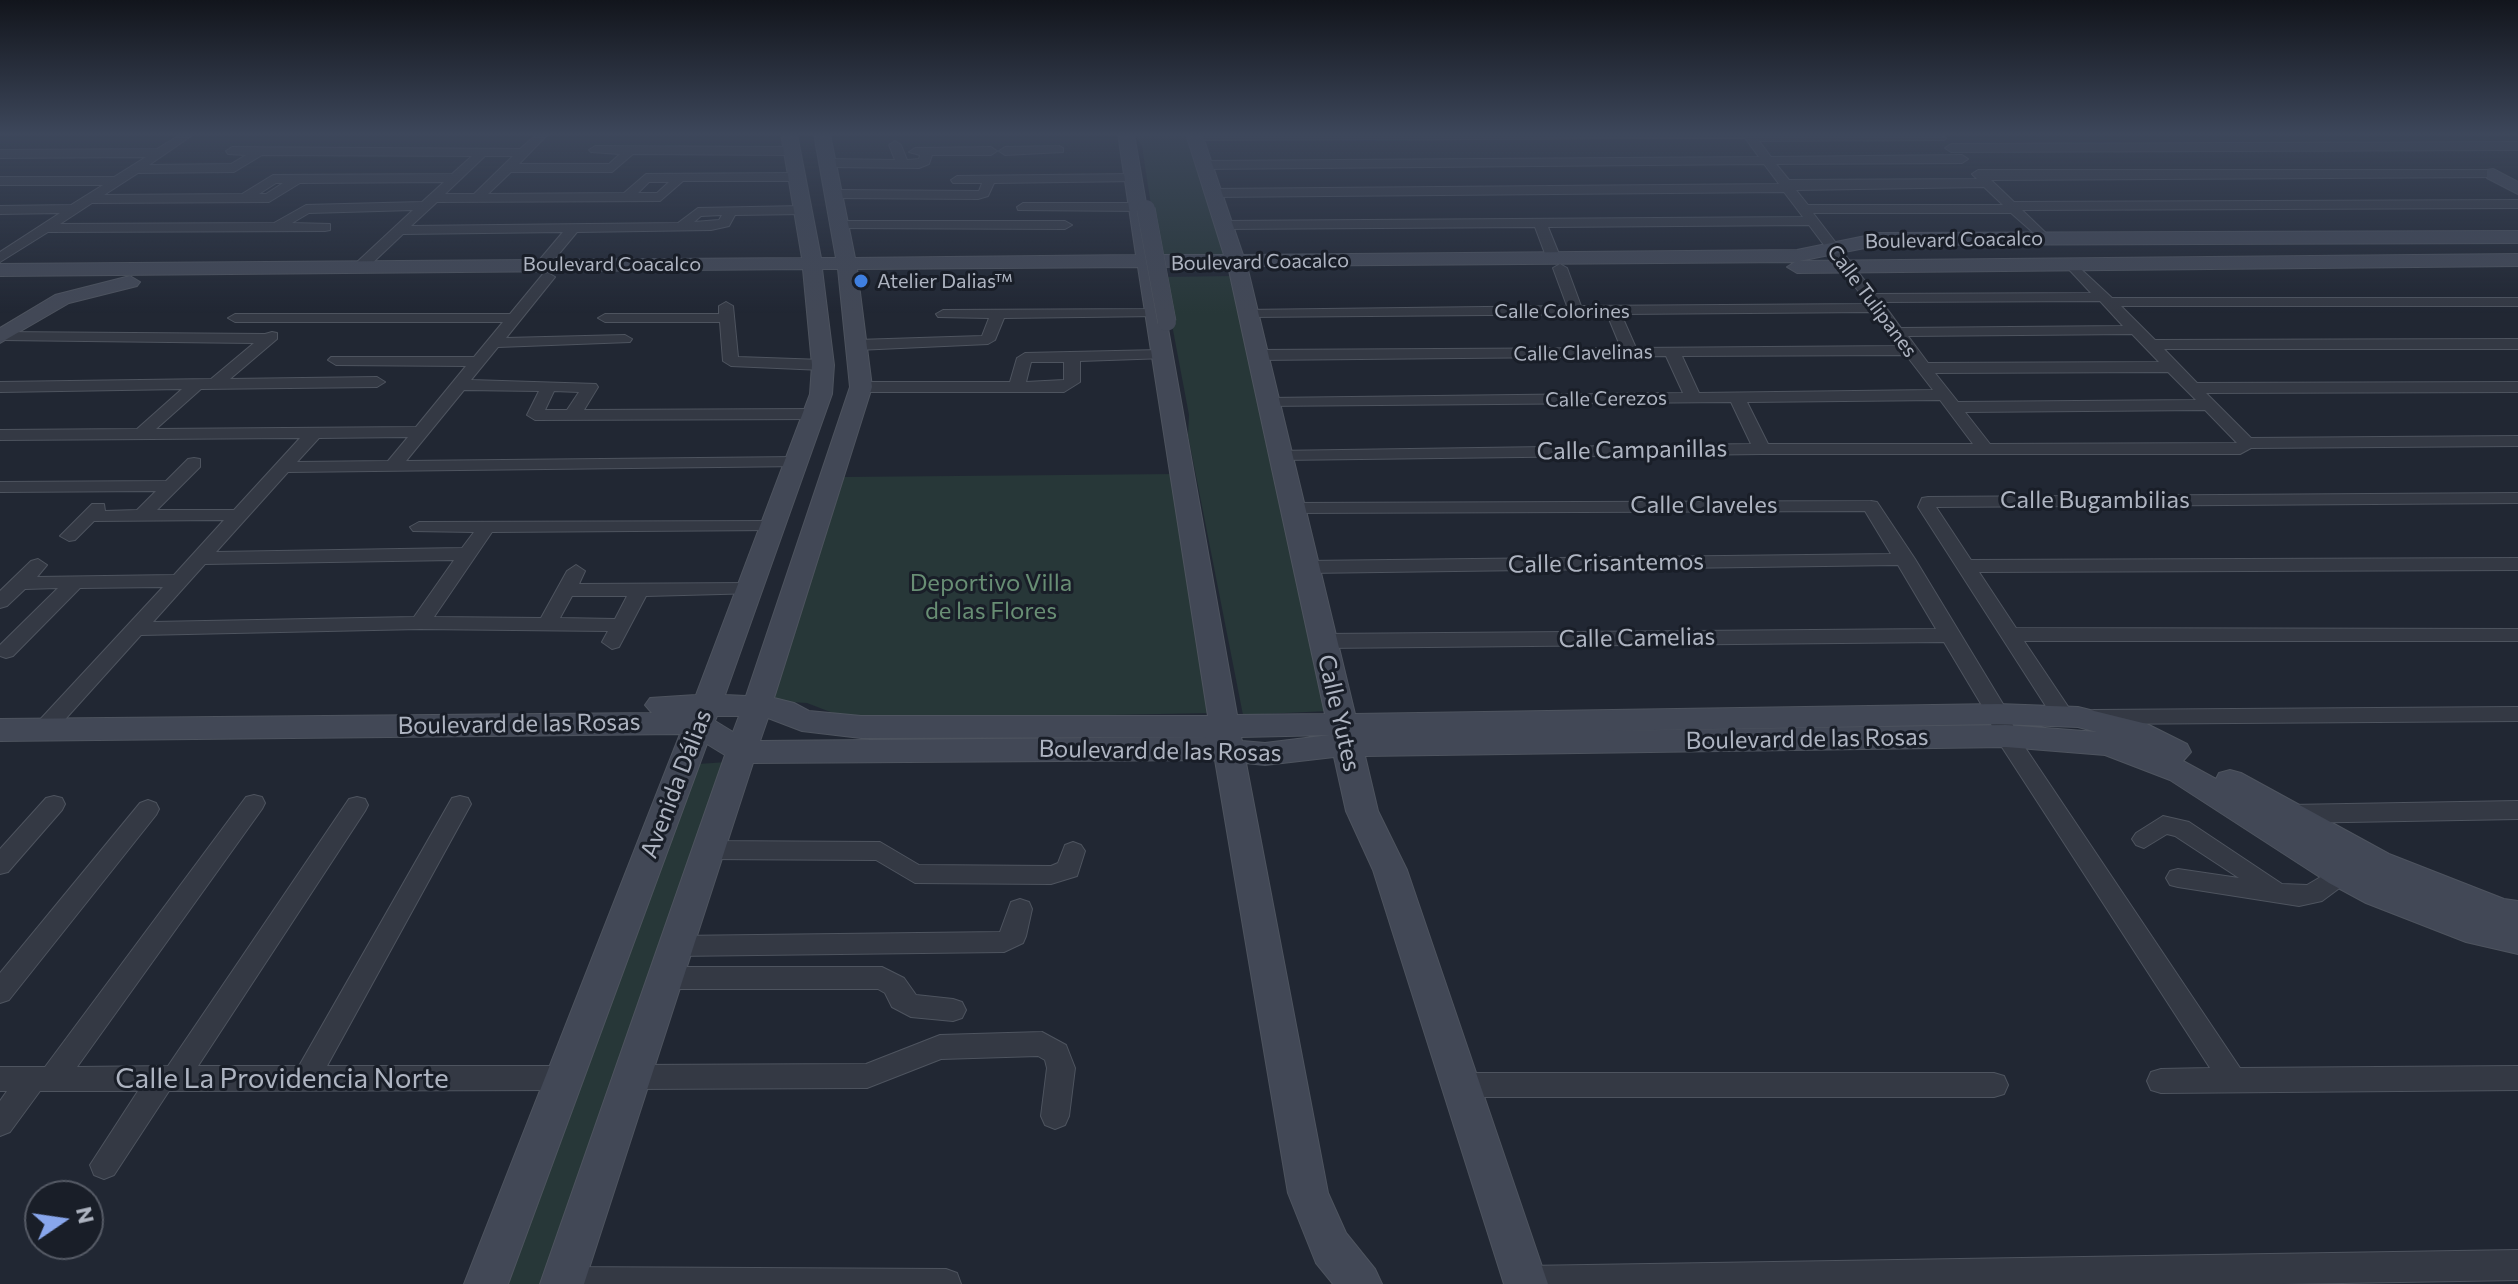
<!DOCTYPE html>
<html>
<head>
<meta charset="utf-8">
<style>
	body { margin:0 }
	#map { position:relative; width:2518px; height:1284px; overflow:hidden; background:#212733; font-family:Commissioner,sans-serif }
	canvas { display:block }
	.north { position:absolute; left:24px; top:1180px; width:80px; height:80px; box-sizing:border-box; background:#191e28; border:2px solid #555a65; border-radius:50%; rotate:77deg; font-size:22px; font-weight:700; line-height:32px; text-align:center; color:#aeb4c1 }
	.north::after { content:''; display:block; margin:auto; width:28px; height:36px; background:#88a6ec; clip-path:polygon(50% 0,100% 100%,50% 72%,0 100%) }
</style>
</head>
<body>
<div id="map">
<canvas width="2518" height="1284"></canvas>
<div class="north">N</div>
</div>
<script>
const ctx = document.querySelector('canvas').getContext('2d');
ctx.lineJoin = 'round';
function fillPath(path, color) { ctx.fillStyle = color; ctx.fill(path, 'evenodd'); }
const toPath = rows => new Path2D(rows.map(r => 'M' + r).join(''));
function stroke(path, color, width, dash) { ctx.strokeStyle = color; ctx.lineWidth = width; ctx.lineCap = dash ? 'butt' : 'round'; ctx.setLineDash(dash || []); ctx.stroke(path); }
function write(font, color, halo, rows, align = 'center') {
  ctx.font = font + ' Commissioner,sans-serif'; ctx.lineWidth = 6; ctx.setLineDash([]); ctx.textBaseline = 'middle'; ctx.strokeStyle = halo; ctx.fillStyle = color; for (const [text, x, y, turn = 0] of rows) {
    ctx.save(); ctx.translate(x, y); ctx.rotate((+turn || 0) * Math.PI / 180); ctx.textAlign = isNaN(turn) ? turn : align; if (halo) ctx.strokeText(text, 0, 0); ctx.fillText(text, 0, 0); ctx.restore();
  }
}
fillPath(toPath([
	[1134,134,1188,134,1225,255,1159,257,1142,147],
	[1234,276,1328,711,1243,715,1188,435,1189,415,1163,277],
	[1176,474,1212,713,851,720,807,703,773,701,844,477],
	[727,762,550,1284,507,1284,698,764]
]), '#273738');
const street = toPath([
	[181,134,194,134,149,165,231,164,246,155,228,154,226,151,232,147,520,149,537,134,548,134,519,164,609,164,620,154,591,152,589,150,595,146,791,147,797,151,791,155,633,154,612,172,511,172,488,194,624,193,646,174,797,173,803,177,797,181,683,181,660,201,437,202,411,226,678,223,698,208,803,206,809,210,803,214,735,215,729,226,711,230,577,232,548,267,543,268,536,264,563,232,403,234,366,269,356,269,356,263,413,210,309,213,292,223,330,224,330,230,325,231,48,232,0,262,0,252,60,213,0,214,0,206,71,205,103,185,0,185,0,177,114,177,146,157,0,158,0,150,157,149,181,134],
	[262,155,472,156,452,174,273,175,242,194,104,195,138,173,234,172,262,155],
	[485,156,513,156,474,194,445,194,485,156],
	[444,182,422,202,306,205,274,223,60,224,92,203,269,202,300,183,444,182],
	[649,182,669,182,657,193,638,193,649,182],
	[276,183,283,183,266,194,259,194,276,183],
	[722,215,719,220,694,222,701,216,722,215],
	[1191,135,1940,135,1946,138,1944,140,1759,141,1771,157,1962,155,1968,159,1962,163,1776,164,1789,180,1977,179,1972,174,1978,170,2493,170,2497,171,2497,177,1991,180,2014,202,2518,200,2518,208,2022,210,2051,238,2044,242,2011,213,1813,213,1875,294,2091,293,2063,263,2070,259,2112,298,2518,298,2518,306,2121,306,2155,340,2518,339,2518,349,2164,349,2197,383,2518,382,2518,392,2206,393,2251,438,2518,436,2518,446,2251,448,2240,454,1762,454,1280,460,1274,459,1274,451,1751,444,1731,402,1262,406,1260,403,1268,398,1683,393,1666,356,1257,360,1249,355,1257,350,1621,348,1607,314,1249,317,1244,316,1244,310,1567,306,1553,268,1560,264,1567,268,1581,306,1868,304,1809,225,1548,227,1561,259,1554,263,1547,259,1535,227,1222,229,1215,225,1222,221,1803,217,1784,192,1212,197,1206,193,1212,189,1779,184,1764,164,1203,169,1197,165,1203,161,1759,157,1745,138,1195,140,1191,139,1191,135],
	[1984,187,2003,205,1808,205,1796,190,1984,187],
	[2100,301,2123,326,1901,328,1882,302,2100,301],
	[1874,312,1899,346,1636,348,1621,314,1874,312],
	[2132,334,2159,362,1928,363,1908,336,2132,334],
	[1906,355,1933,390,1699,393,1682,356,1906,355],
	[2168,372,2196,400,1958,402,1935,373,2168,372],
	[1940,400,1973,444,1768,444,1747,402,1940,400],
	[2205,410,2237,443,1990,444,1965,412,2205,410],
	[895,141,901,145,907,160,919,159,920,155,909,152,915,148,991,147,997,151,991,155,932,155,929,164,919,168,829,167,823,163,829,159,895,160,889,145,895,141],
	[2518,142,2518,150,1951,152,1945,148,1951,144,2518,142],
	[1059,146,1063,148,1063,152,1005,155,999,151,1005,147,1059,146],
	[1133,174,1139,178,1137,181,994,183,988,196,978,199,834,198,828,194,834,190,979,191,982,183,953,183,951,180,957,176,1133,174],
	[1023,203,1137,203,1143,207,1137,211,1018,210,1017,207,1023,203],
	[840,221,1065,221,1072,225,1065,229,835,228,833,225,840,221],
	[548,273,555,277,506,338,625,335,632,339,630,342,498,347,471,380,596,384,598,387,584,410,815,409,823,414,815,419,535,420,527,415,539,391,464,390,406,461,798,457,804,458,804,466,288,472,216,552,462,548,474,532,413,531,410,527,419,522,781,521,784,525,781,529,775,530,492,532,434,617,541,618,567,571,576,565,585,571,579,584,751,583,758,585,761,589,758,593,646,596,619,647,612,649,602,642,608,631,420,629,141,635,51,735,35,735,32,730,35,725,163,587,80,588,13,656,6,658,0,656,0,645,58,588,25,589,7,606,0,608,0,591,31,561,38,559,47,565,37,577,174,575,224,520,94,521,75,540,69,541,60,536,92,504,104,504,105,511,137,510,156,491,0,492,0,482,166,481,188,459,194,458,200,459,200,467,157,510,234,510,300,438,0,440,0,430,137,429,182,389,0,392,0,382,211,379,254,343,2,340,0,332,265,334,272,332,277,333,277,339,230,379,377,377,385,382,377,387,201,389,156,429,416,427,466,366,336,365,328,360,331,357,474,357,503,322,235,322,228,318,235,314,510,314,543,274,548,273],
	[554,391,579,392,567,410,545,410,554,391],
	[408,437,388,461,297,462,319,438,408,437],
	[454,560,414,617,153,622,205,564,454,560],
	[572,596,627,596,615,619,560,618,572,596],
	[726,302,733,306,738,357,823,360,831,365,823,370,731,366,723,361,720,322,605,322,598,318,605,314,719,314,719,306,726,302],
	[1155,309,1160,310,1160,316,1004,318,995,340,988,344,857,350,849,345,857,340,982,336,989,318,938,317,936,314,943,310,1155,309],
	[1161,350,1166,352,1166,358,1080,361,1080,382,1064,392,861,392,853,387,861,382,1010,382,1017,358,1025,353,1161,350],
	[1031,362,1064,362,1064,380,1026,382,1031,362],
	[2518,493,2518,503,1936,507,1971,560,2518,558,2518,570,1979,572,2016,628,2518,629,2518,641,2024,641,2075,717,2072,722,2064,724,2056,722,1918,507,1922,498,1928,497,2518,493],
	[1871,501,1877,502,1915,559,2009,714,2016,734,2240,1068,2518,1066,2518,1090,2161,1093,2151,1090,2147,1081,2151,1072,2161,1069,2210,1068,1998,741,1987,714,1944,642,1323,648,1313,641,1323,634,1936,629,1898,565,1307,573,1298,567,1307,561,1891,554,1865,511,1292,513,1283,508,1292,503,1871,501],
	[2518,707,2518,721,2094,724,2086,722,2083,717,2086,712,2094,710,2518,707],
	[254,795,262,797,265,803,262,809,77,1067,168,1066,349,799,357,797,365,799,368,805,365,811,198,1066,299,1066,452,798,460,796,468,798,471,804,327,1066,564,1066,574,1069,578,1078,574,1087,564,1090,169,1091,114,1175,104,1179,94,1175,90,1165,138,1091,40,1091,10,1132,0,1136,0,1101,7,1091,0,1091,0,1067,45,1067,246,797,254,795],
	[54,796,62,798,65,804,62,810,8,872,0,874,0,849,46,798,54,796],
	[148,800,156,803,159,809,156,815,9,1000,0,1003,0,973,140,803,148,800],
	[2518,801,2518,819,2290,823,2282,820,2279,814,2282,808,2290,805,2518,801],
	[2163,816,2189,822,2282,884,2307,885,2341,865,2349,867,2353,874,2349,881,2322,901,2299,906,2178,887,2170,885,2166,878,2170,871,2178,869,2239,878,2175,836,2167,834,2144,848,2136,845,2132,839,2136,833,2163,816],
	[708,841,880,842,919,865,1051,866,1058,863,1065,845,1073,842,1081,845,1085,851,1077,876,1051,884,915,883,876,860,708,859,700,856,696,850,700,844,708,841],
	[1020,899,1029,902,1032,909,1026,936,1023,943,1004,952,676,956,667,953,663,946,667,939,676,936,1000,932,1011,902,1020,899],
	[665,967,882,967,904,978,916,995,953,999,962,1002,966,1010,962,1018,953,1021,911,1017,892,1007,885,993,878,989,665,989,656,986,652,978,656,970,665,967],
	[1042,1032,1066,1045,1075,1068,1069,1116,1065,1125,1055,1129,1045,1125,1041,1116,1047,1068,1045,1060,1038,1056,941,1059,867,1088,632,1089,622,1086,618,1077,622,1068,632,1065,866,1064,940,1035,1042,1032],
	[1460,1073,1994,1073,2004,1076,2008,1085,2004,1094,1994,1097,1460,1097,1450,1094,1446,1085,1450,1076,1460,1073],
	[2518,1250,2518,1280,2283,1284,1511,1284,1510,1281,1514,1270,1525,1266,2518,1250],
	[563,1267,946,1269,957,1273,961,1284,548,1284,552,1271,563,1267]
]);
const secondary = toPath([
	[781,134,797,134,821,258,836,258,814,134,830,134,855,258,1136,255,1118,134,1134,134,1155,255,1224,255,1186,134,1202,134,1243,255,1797,250,1880,233,2518,231,2518,243,1880,245,1799,261,2518,254,2518,266,1797,273,1787,267,1795,262,1247,266,1355,714,1998,704,2078,707,2147,724,2187,744,2191,752,2183,761,2216,779,2219,773,2230,770,2241,773,2389,854,2504,899,2518,901,2518,954,2466,942,2366,903,2329,883,2170,780,2105,755,2006,747,1365,756,1378,811,1407,870,1548,1284,1504,1284,1373,870,1346,811,1334,757,1265,765,1246,763,1328,1193,1346,1233,1375,1269,1382,1284,1333,1284,1316,1263,1288,1193,1215,760,753,763,584,1284,540,1284,725,755,707,744,508,1284,464,1284,680,734,0,741,0,719,652,713,645,705,650,698,696,695,810,394,812,365,803,269,0,276,0,264,802,258,781,134],
	[1228,266,1230,275,1325,714,1237,715,1157,267,1228,266],
	[1138,267,1208,716,861,716,809,711,794,703,774,698,872,387,857,269,1138,267],
	[822,269,838,269,850,387,746,696,725,695,832,394,834,365,822,269],
	[717,716,739,716,733,732,715,721,717,716],
	[768,718,802,731,861,738,1211,737,760,741,768,718],
	[1998,724,2078,727,2097,732,2006,725,1597,731,1998,724],
	[1330,735,1265,743,1242,741,1241,737,1330,735],
	[2493,169,2518,182,2518,194,2487,178,2487,170,2493,169],
	[130,276,140,282,137,286,69,303,0,343,0,328,55,295,130,276]
]);
stroke(street, '#4e545f', 2);
stroke(secondary, '#4e545f', 2);
fillPath(street, '#343944');
fillPath(secondary, '#424856');
const secondaryBridge = toPath([
	[1146,209,1167,322]
]);
stroke(secondaryBridge, '#4e545f', 19, []);
stroke(secondaryBridge, '#424856', 18);
const sky = ctx.createLinearGradient(0, 0, 0, 313);
sky.addColorStop(0, '#12151c');
sky.addColorStop(0.43, '#3d475b');
sky.addColorStop(1, '#3d475b00');
ctx.fillStyle = sky;
ctx.fillRect(0, 0, 2518, 313);
for (const [x, y, r, color] of [
	[861,281,8,"#3f7fe0"]
]) { const dot = new Path2D(); dot.arc(x, y, r, 0, 2 * Math.PI); ctx.fillStyle = color; ctx.fill(dot); stroke(dot, '#191e28', 3); }
write('20px', '#aeb4c1', '#191e28', [
	["Boulevard Coacalco",1954,240,-1],
	["Boulevard Coacalco",1260,262,-1],
	["Boulevard Coacalco",612,264],
	["Calle Tulipanes",1872,301,53],
	["Calle Colorines",1562,311],
	["Calle Clavelinas",1583,353,-1],
	["Calle Cerezos",1606,399,-1]
]);
write('20px', '#aeb4c1', '#191e28', [
	["Atelier Dalias™",877,281]
], 'left');
write('24px', '#aeb4c1', '#191e28', [
	["Calle Campanillas",1632,450,-1],
	["Calle Bugambilias",2095,500],
	["Calle Claveles",1704,505],
	["Calle Crisantemos",1606,563,-1],
	["Calle Camelias",1637,638,-1],
	["Calle Yutes",1339,713,77],
	["Boulevard de las Rosas",519,724,-1],
	["Boulevard de las Rosas",1807,739,-1],
	["Boulevard de las Rosas",1160,751,1],
	["Avenida Dálias",676,784,-69]
]);
write('24px', '#688e74', '#191e28', [
	["Deportivo Villa",991,583],
	["de las Flores",991,611]
]);
write('28px', '#aeb4c1', '#191e28', [
	["Calle La Providencia Norte",282,1079]
]);
</script>
</body>
</html>
